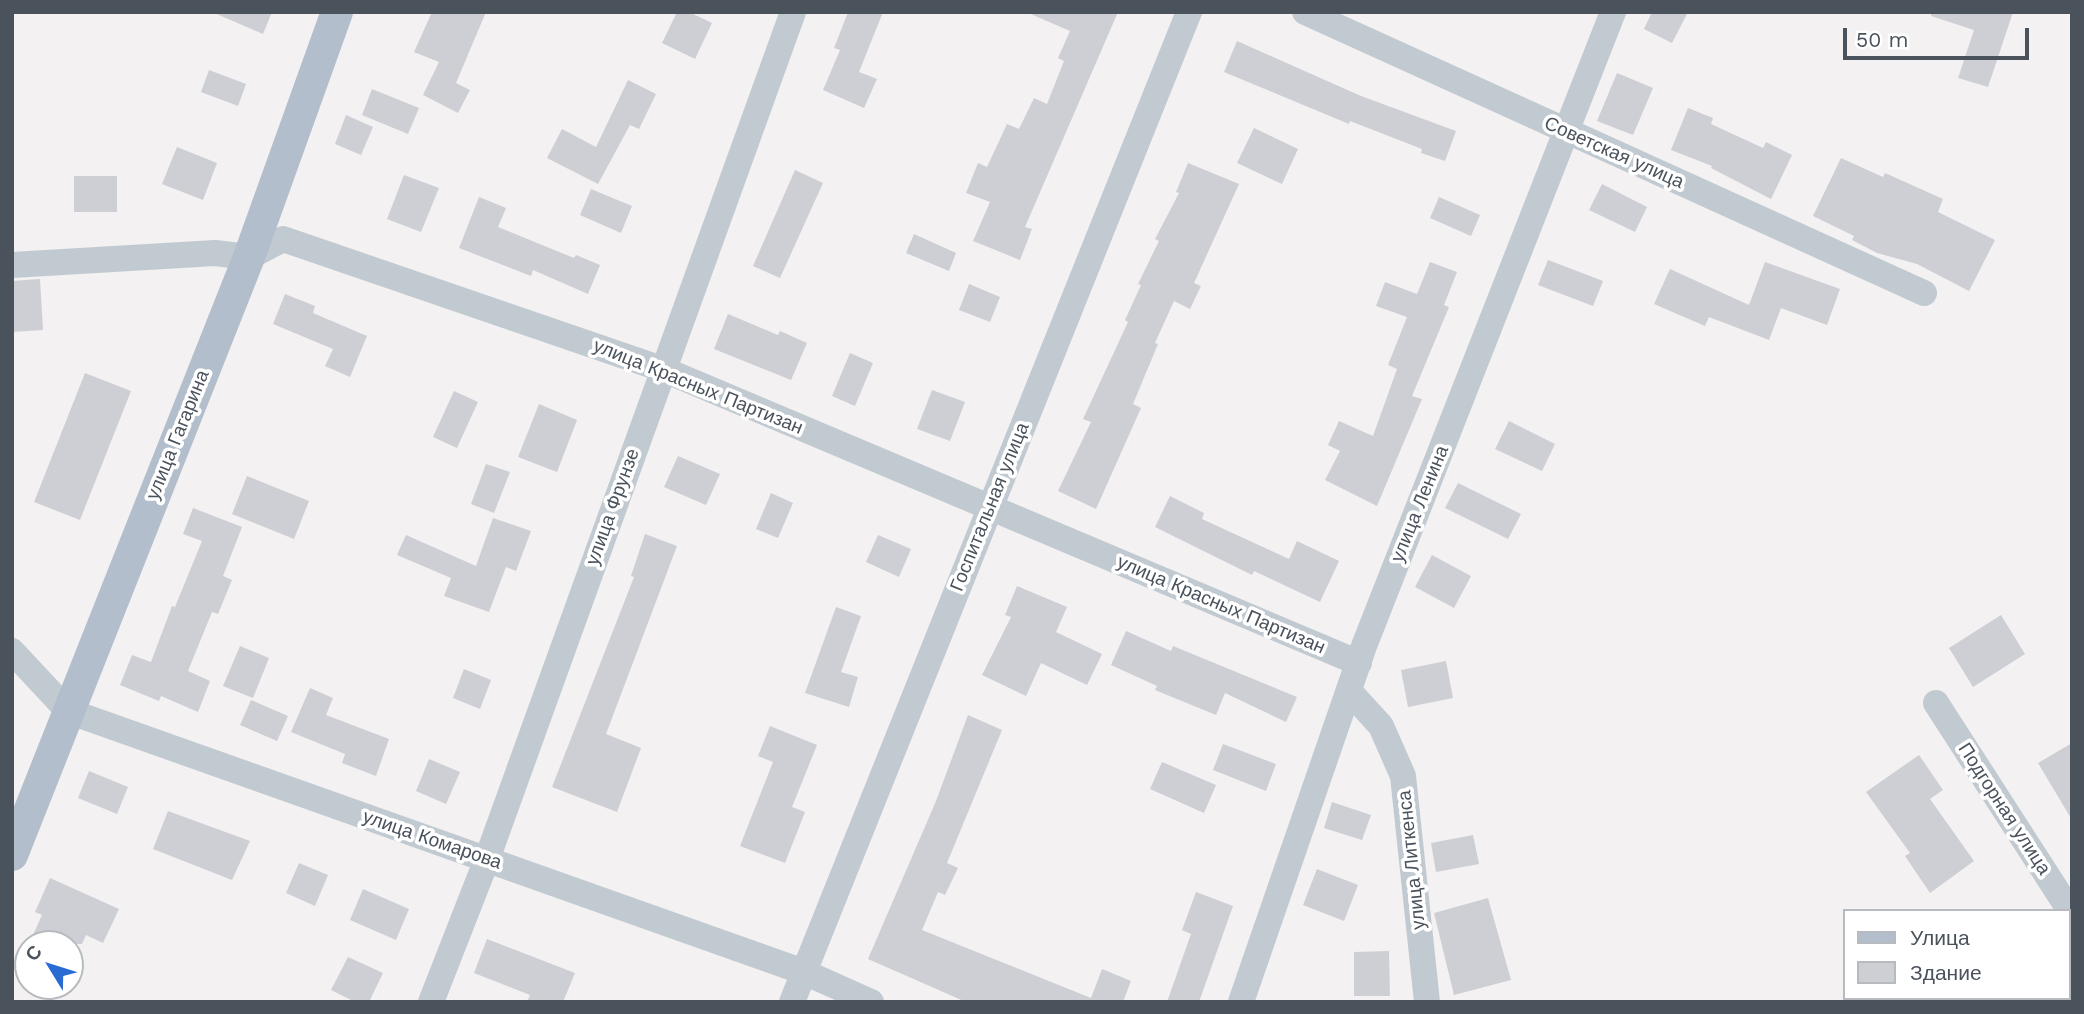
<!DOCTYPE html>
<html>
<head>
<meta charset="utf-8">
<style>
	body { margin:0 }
	#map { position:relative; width:2084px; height:1014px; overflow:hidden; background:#f3f1f1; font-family:"Work Sans",sans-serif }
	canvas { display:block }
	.frame { position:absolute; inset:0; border:14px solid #4a525c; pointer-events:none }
	.legend { position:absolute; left:1843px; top:909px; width:228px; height:91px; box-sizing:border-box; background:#fff; border:2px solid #b7babe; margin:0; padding:9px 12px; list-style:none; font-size:21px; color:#4a525c }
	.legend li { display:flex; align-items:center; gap:14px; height:35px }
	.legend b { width:35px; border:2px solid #b7babe }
	.north { position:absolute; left:14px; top:930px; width:70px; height:70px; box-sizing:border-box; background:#fff; border:2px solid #b7babe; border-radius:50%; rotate:308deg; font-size:19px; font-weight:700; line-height:28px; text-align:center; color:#4a525c }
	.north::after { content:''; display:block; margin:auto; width:24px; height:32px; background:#2a6ad3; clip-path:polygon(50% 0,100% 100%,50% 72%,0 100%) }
	.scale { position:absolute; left:1843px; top:28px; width:186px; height:32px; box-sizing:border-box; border:4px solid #4a525c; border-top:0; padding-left:9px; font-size:21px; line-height:24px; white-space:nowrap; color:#4a525c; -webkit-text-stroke:5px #fff; paint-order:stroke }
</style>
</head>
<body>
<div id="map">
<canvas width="2084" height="1014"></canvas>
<div class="frame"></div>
<ul class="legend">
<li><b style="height:9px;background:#b3becc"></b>Улица</li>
<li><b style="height:19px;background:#cecfd4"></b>Здание</li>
</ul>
<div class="north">С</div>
<div class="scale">50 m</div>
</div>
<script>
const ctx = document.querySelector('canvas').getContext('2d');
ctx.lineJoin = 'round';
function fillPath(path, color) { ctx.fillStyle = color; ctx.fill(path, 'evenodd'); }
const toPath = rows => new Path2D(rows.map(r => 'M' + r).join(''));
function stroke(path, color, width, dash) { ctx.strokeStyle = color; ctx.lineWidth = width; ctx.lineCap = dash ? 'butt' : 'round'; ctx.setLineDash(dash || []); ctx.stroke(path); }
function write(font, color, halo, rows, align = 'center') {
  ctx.font = font + ' "Work Sans",sans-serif'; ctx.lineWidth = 7; ctx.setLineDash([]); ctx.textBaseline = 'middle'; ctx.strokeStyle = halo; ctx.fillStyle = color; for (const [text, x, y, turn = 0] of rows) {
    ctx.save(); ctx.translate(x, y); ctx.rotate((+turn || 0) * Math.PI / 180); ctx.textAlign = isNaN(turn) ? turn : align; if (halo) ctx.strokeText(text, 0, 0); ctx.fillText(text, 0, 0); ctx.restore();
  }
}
fillPath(toPath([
	[212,12,272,12,263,34],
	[432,12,486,12,456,83,470,90,458,113,423,95,439,62,414,52],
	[677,12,689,12,712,23,695,59,662,43],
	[848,12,883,12,859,72,877,79,864,108,823,90,840,50,834,48],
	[1026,12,1118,12,1025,227,1032,229,1020,260,973,241,990,202,966,193,978,163,987,167,1007,124,1019,129,1034,98,1047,104,1064,61,1058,58,1070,31],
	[1652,12,1688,12,1672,43,1644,29],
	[1931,12,2013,12,1988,87,1958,78,1974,30,1931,16],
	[1237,41,1361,96,1456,131,1445,161,1421,153,1422,149,1350,121,1349,124,1224,72],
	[209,70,246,84,238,106,201,92],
	[1617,73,1653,88,1633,135,1597,121],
	[628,80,656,94,639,129,630,125,598,184,547,158,562,129,596,147],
	[372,89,419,108,408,134,362,115],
	[1688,108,1713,118,1711,124,1763,148,1766,142,1792,155,1771,199,1711,168,1712,166,1671,150],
	[346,115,373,127,361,155,335,144],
	[1254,128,1298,149,1282,184,1237,163],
	[177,147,217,163,203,200,162,184],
	[1841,158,1883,177,1885,173,1943,199,1938,212,1995,240,1969,291,1917,264,1877,253,1852,240,1854,236,1813,216],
	[1188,163,1239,184,1194,283,1201,286,1190,309,1174,301,1155,343,1158,344,1133,404,1141,408,1096,509,1058,491,1091,422,1083,419,1128,322,1125,320,1141,285,1138,284,1159,241,1155,239,1179,193,1176,192],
	[795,170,823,183,780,278,753,266],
	[404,175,439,188,421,232,387,219],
	[74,176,117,176,117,212,74,212],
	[1602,184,1647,207,1635,232,1589,210],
	[591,189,632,206,621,233,580,215],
	[479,197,506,208,498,227,574,258,576,255,600,265,588,294,533,270,531,276,459,248],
	[1439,197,1480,215,1471,236,1430,218],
	[914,234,956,253,949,271,906,253],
	[1548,260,1603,281,1593,306,1538,285],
	[1430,262,1457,272,1444,305,1449,307,1412,396,1422,399,1377,506,1325,480,1340,451,1328,445,1339,421,1373,436,1397,369,1388,365,1407,317,1376,306,1385,282,1417,294],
	[1765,262,1840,289,1827,325,1781,308,1769,340,1709,317,1705,326,1654,304,1670,269,1749,305],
	[40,279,43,330,12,332,12,281],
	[969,284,1000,297,990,322,959,310],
	[285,294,315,306,313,313,367,336,350,377,325,366,333,349,273,324],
	[728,314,778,335,780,331,807,343,791,380,714,349],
	[850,353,873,363,855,406,832,396],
	[85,373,131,391,80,520,34,502],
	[932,390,965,402,950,441,917,429],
	[454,391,478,402,457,448,433,437],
	[539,404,577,420,557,472,518,457],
	[1509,421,1555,444,1542,471,1495,449],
	[678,456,720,474,706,505,664,487],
	[486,464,510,472,494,513,471,504],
	[247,476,309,501,294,539,232,514],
	[1458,483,1521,514,1508,539,1445,508],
	[771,493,793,503,778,538,756,529],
	[1170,496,1204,513,1202,519,1289,559,1297,541,1339,561,1320,602,1254,571,1252,575,1155,527],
	[193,508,242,527,223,576,232,580,218,614,212,612,188,671,210,681,198,712,161,696,159,701,120,685,132,655,151,662,172,606,175,607,202,541,183,534],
	[493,518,531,531,516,571,506,567,489,612,444,596,451,578,397,555,406,535,476,566],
	[645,534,677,546,606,734,641,748,617,812,552,787,634,577,631,576],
	[878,535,911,549,899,577,866,562],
	[1432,555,1471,576,1454,608,1415,587],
	[1017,586,1067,607,1056,632,1102,654,1087,685,1041,663,1026,696,982,675,1011,617,1005,615],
	[836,607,861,616,841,672,858,677,849,707,805,693],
	[2001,615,2025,654,1973,687,1949,648],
	[1126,631,1171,651,1173,646,1297,697,1286,722,1225,693,1216,715,1155,690,1157,686,1111,665],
	[240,646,269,658,253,698,223,686],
	[1446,661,1453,698,1408,707,1401,670],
	[464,669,491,680,480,709,453,698],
	[310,688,333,698,326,715,389,739,376,776,342,763,345,754,291,732],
	[251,700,288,716,277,741,240,725],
	[968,715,1002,730,947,863,958,868,945,895,938,892,922,930,1091,998,1102,969,1131,981,1123,1002,966,1002,868,959,936,801],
	[770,726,817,745,792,807,805,812,785,863,740,846,773,762,758,756],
	[2072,743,2072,820,2038,763],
	[1223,744,1276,764,1266,791,1213,770],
	[1919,755,1943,790,1930,799,1974,861,1930,893,1905,856,1910,853,1866,792],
	[429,759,460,772,446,804,416,791],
	[1162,762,1216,785,1204,813,1150,789],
	[89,771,128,787,117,814,78,798],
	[1332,802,1371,815,1362,840,1324,828],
	[168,811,250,841,232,880,153,849],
	[1473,835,1479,864,1436,872,1431,843],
	[299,863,328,875,315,906,286,893],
	[1317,869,1358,885,1344,921,1303,905],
	[50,878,119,909,103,943,86,935,82,944,29,944,42,915,35,912],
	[363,889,409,909,396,940,350,920],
	[1196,892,1233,906,1199,1002,1167,1002,1191,934,1182,930],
	[1488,898,1511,980,1454,995,1434,913],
	[487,939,575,973,563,1002,527,1002,530,995,474,973],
	[1389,951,1390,996,1354,996,1354,952],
	[348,957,383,973,369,1002,355,1002,331,990]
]), '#cecfd4');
stroke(toPath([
	[1305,12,1924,293],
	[12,265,215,253,249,257,283,239,662,369,1359,663],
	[12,651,68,711,804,972,871,1002],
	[1350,692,1381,726,1403,776,1427,1002],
	[1936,703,2072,914],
	[431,1002,487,859,793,12],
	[792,1002,1189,12],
	[1241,1002,1364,646,1613,12]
]), '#c2cad1', 26);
stroke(toPath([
	[12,855,249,257,337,12]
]), '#b3becc', 32);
write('19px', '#4a525c', '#fff', [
	["Советская улица",1614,153,24],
	["улица Красных Партизан",698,387,22],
	["улица Гагарина",178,435,-68],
	["улица Ленина",1420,504,-68],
	["улица Фрунзе",613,507,-70],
	["Госпитальная улица",990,507,-68],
	["улица Красных Партизан",1221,605,23],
	["Подгорная улица",2004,809,57],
	["улица Комарова",432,840,19],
	["улица Литкенса",1412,860,-96]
]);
</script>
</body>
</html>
